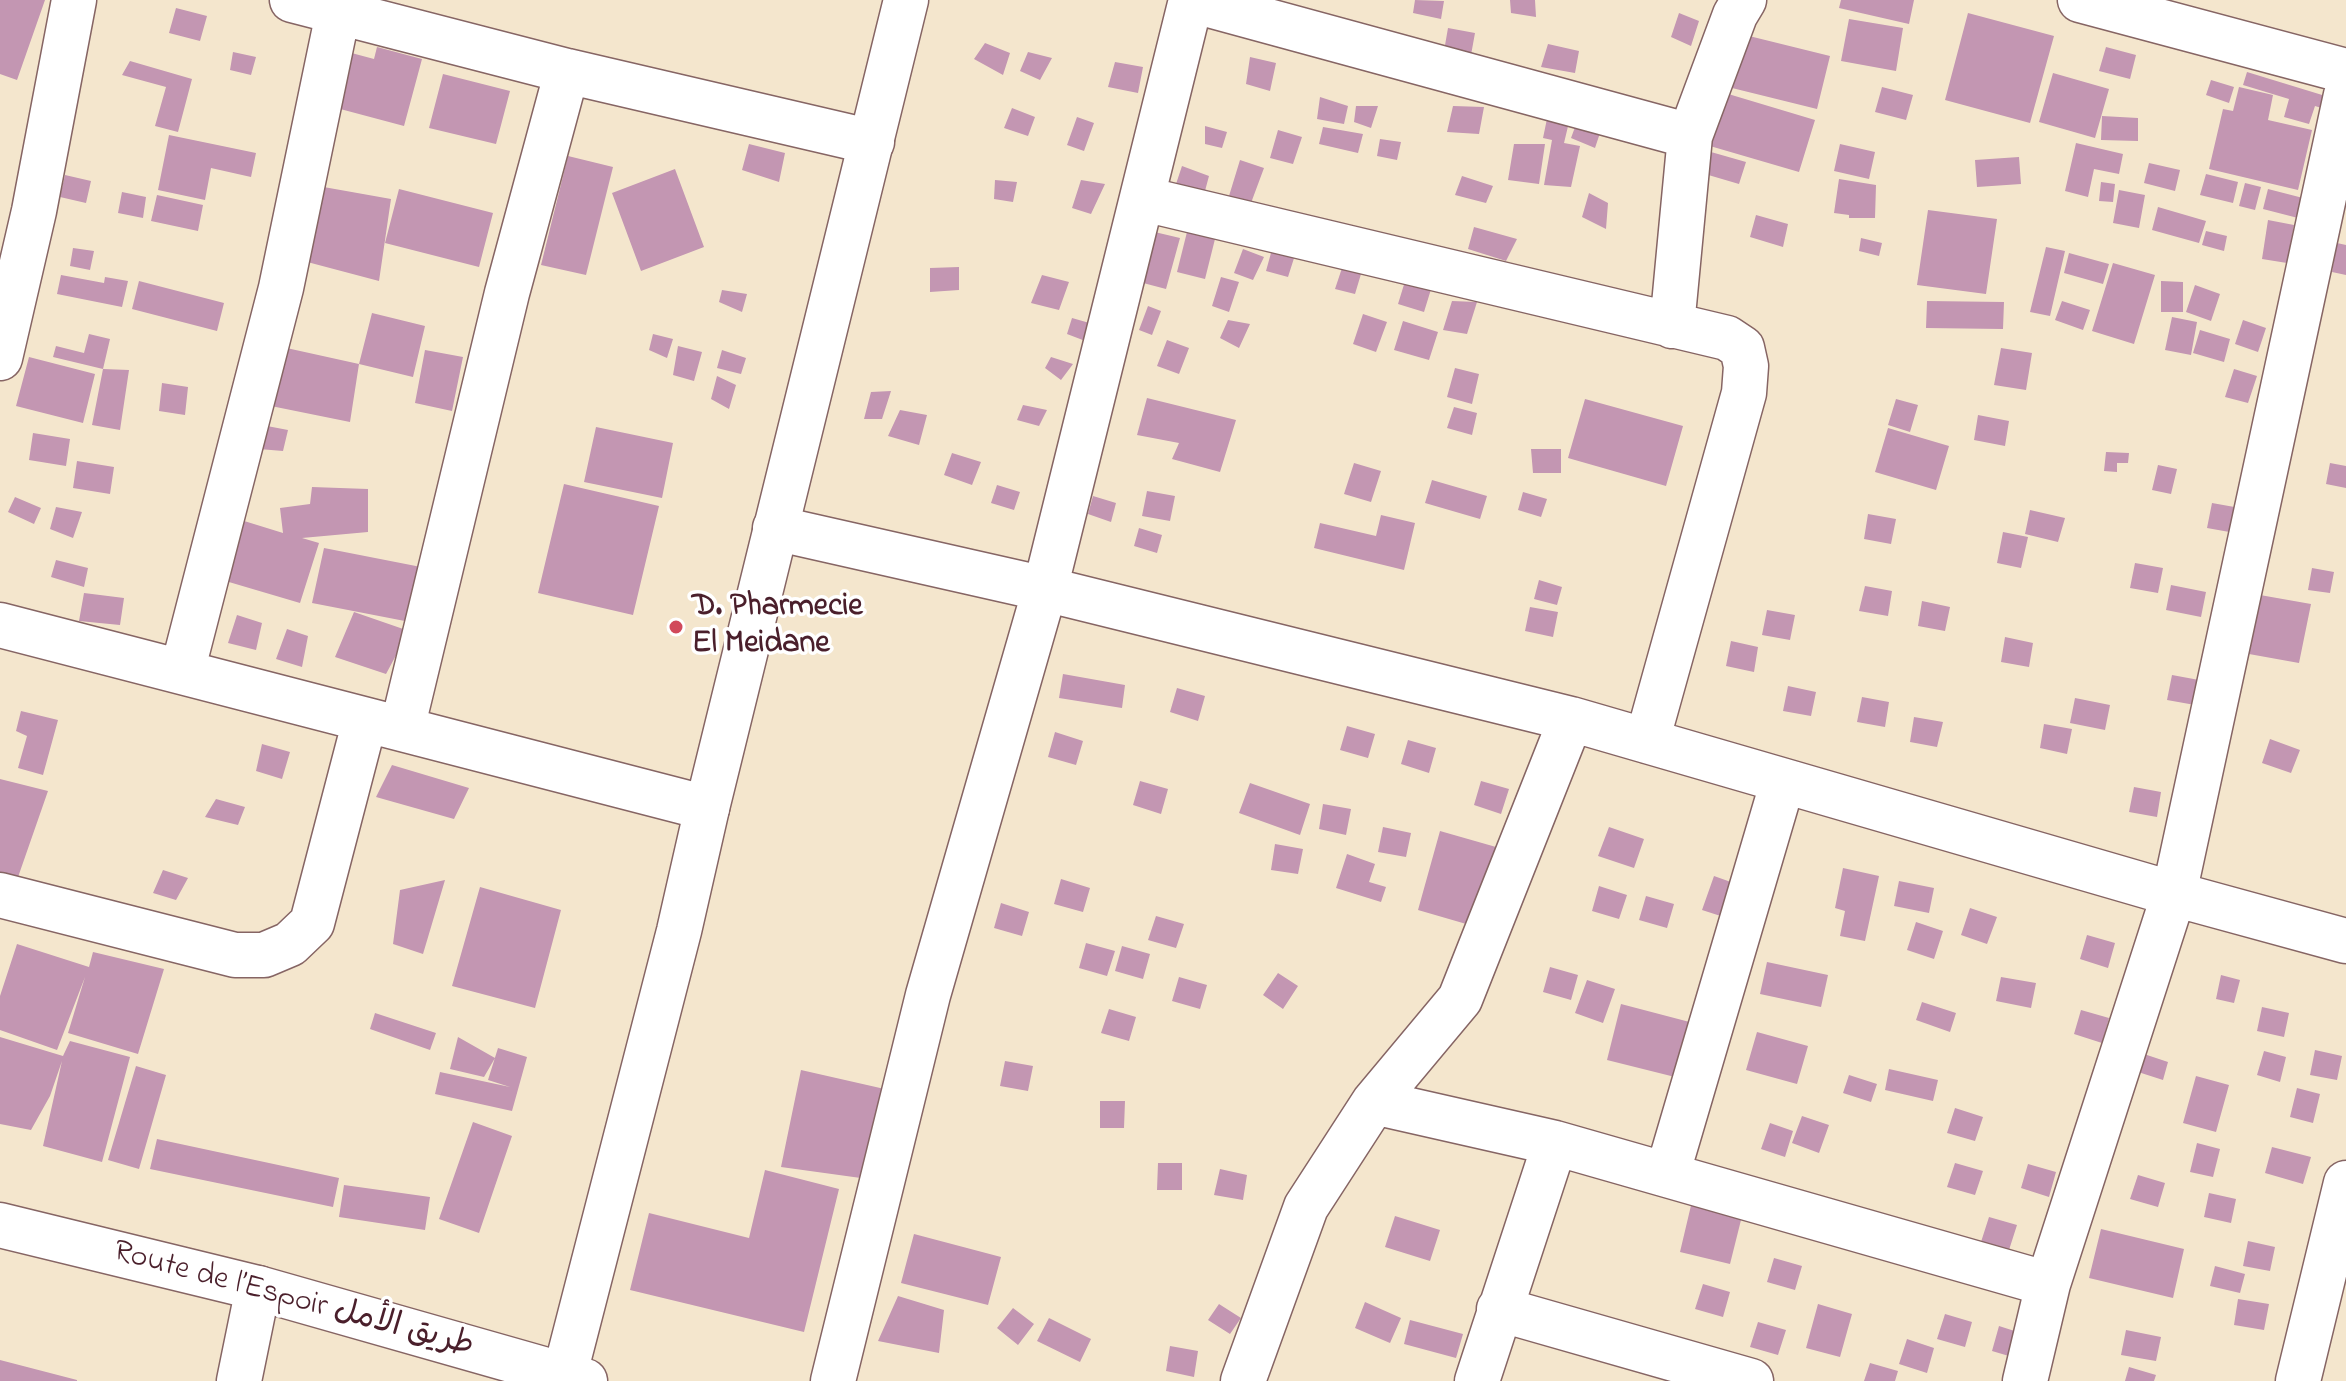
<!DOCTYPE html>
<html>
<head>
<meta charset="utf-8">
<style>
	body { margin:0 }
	canvas { display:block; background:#f4e6cd }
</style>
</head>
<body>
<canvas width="2346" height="1381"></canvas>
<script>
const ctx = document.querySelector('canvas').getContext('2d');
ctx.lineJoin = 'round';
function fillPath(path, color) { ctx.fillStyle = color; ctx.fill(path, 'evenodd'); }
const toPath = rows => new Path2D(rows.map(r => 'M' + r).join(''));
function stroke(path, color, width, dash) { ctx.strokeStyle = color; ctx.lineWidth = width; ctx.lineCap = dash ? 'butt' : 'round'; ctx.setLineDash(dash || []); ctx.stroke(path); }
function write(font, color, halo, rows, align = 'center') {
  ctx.font = font + ' "Indie Flower","Playpen Sans Arabic",sans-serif'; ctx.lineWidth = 7; ctx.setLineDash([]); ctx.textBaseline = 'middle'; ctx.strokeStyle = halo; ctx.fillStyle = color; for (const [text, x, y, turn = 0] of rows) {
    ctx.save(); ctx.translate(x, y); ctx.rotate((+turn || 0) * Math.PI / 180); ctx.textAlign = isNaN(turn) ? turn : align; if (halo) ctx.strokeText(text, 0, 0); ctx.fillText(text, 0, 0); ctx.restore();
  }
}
fillPath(toPath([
	[0,0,45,0,17,80,0,74],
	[1415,0,1444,1,1441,19,1413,13],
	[1510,0,1535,0,1536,17,1511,13],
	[1841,0,1914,0,1909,24,1839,8],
	[176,8,207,16,200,41,169,33],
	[1679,13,1699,21,1691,46,1671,37],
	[1968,13,2054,36,2030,123,1945,100],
	[1849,19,1903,28,1896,71,1841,61],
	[1448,28,1475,33,1471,55,1444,51],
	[1741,34,1830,56,1817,109,1728,87],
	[985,43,1010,53,1003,75,974,59],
	[1548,44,1579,51,1575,73,1541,67],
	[377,47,422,59,404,126,329,106,344,51,374,59],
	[2106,47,2136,55,2130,79,2099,71],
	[233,52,256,57,251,75,230,70],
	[1028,52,1052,58,1040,80,1020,71],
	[1250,57,1276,63,1270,91,1246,84],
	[130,61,192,79,178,132,155,126,166,87,122,75],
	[1115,62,1143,67,1138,93,1108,87],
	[2247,72,2332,98,2328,110,2315,106,2309,124,2284,117,2289,99,2243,85],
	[2053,73,2109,89,2095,138,2039,122],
	[443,74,510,91,496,144,429,128],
	[2211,80,2234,87,2229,103,2206,95],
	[1882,87,1913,95,1906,120,1875,112],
	[2239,87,2273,95,2268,120,2312,130,2298,190,2209,169,2223,109,2233,111],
	[1725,93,1815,120,1799,172,1710,146],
	[1320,97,1348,106,1344,124,1317,119],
	[1356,106,1378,106,1371,128,1354,122],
	[1453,106,1484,107,1479,134,1447,132],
	[1012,108,1035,117,1028,136,1004,128],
	[1548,114,1570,118,1564,143,1580,146,1571,187,1544,185,1552,140,1543,138],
	[2102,116,2138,118,2138,141,2101,140],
	[1077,117,1094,123,1084,151,1067,145],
	[1578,119,1602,127,1595,148,1571,138],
	[1205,126,1227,132,1222,148,1205,144],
	[1323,127,1363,134,1358,153,1319,144],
	[1278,130,1302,137,1293,164,1270,158],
	[169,135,256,153,251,177,211,168,205,200,158,190],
	[1380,139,1401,142,1397,160,1377,156],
	[2076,143,2123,154,2119,174,2094,169,2088,197,2065,191],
	[749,144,785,153,779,182,742,170],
	[1514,144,1545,144,1539,184,1508,180],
	[1840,144,1875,152,1869,179,1834,171],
	[1711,152,1746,162,1739,184,1705,174],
	[568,156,613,167,586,275,541,265],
	[2019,157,2021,184,1977,187,1975,160],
	[1240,160,1264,168,1251,203,1229,196],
	[2149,163,2180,170,2175,191,2144,183],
	[1182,166,1209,176,1202,202,1173,193],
	[675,169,704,247,641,271,612,193],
	[2206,174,2238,182,2233,203,2200,195],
	[65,175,91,181,86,203,60,197],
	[1462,176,1493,186,1486,203,1455,195],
	[1839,179,1876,185,1875,218,1849,218,1849,215,1834,213],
	[995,180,1017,182,1013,202,994,199],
	[1081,180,1105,184,1091,214,1072,208],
	[2101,182,2115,184,2113,202,2099,201],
	[2245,183,2261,187,2255,210,2239,206],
	[318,186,391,199,379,281,296,259],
	[399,189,493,213,479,267,385,243],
	[2268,189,2303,198,2298,218,2263,209],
	[2119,190,2145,195,2139,228,2113,223],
	[122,192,146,197,143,218,118,213],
	[1589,193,1608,203,1606,229,1582,217],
	[157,195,203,205,198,231,151,221],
	[2158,207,2206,221,2199,243,2152,230],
	[1928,210,1997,219,1986,294,1917,285],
	[1756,215,1788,224,1783,247,1750,237],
	[2268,220,2294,225,2287,263,2262,259],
	[1474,227,1517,239,1506,261,1468,249],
	[1188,228,1216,235,1205,279,1177,272],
	[1142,229,1180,238,1166,289,1128,279],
	[2206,231,2227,236,2224,251,2202,245],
	[1861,238,1882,243,1879,256,1859,251],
	[2337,243,2346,245,2346,275,2332,272],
	[2046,247,2065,251,2050,316,2030,312],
	[73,248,94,251,90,270,70,266],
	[1243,249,1264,257,1253,280,1234,273],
	[1271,253,1295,255,1288,277,1266,271],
	[2069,253,2109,264,2103,284,2064,273],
	[2113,263,2155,275,2134,344,2092,331],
	[959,267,959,290,930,292,930,268],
	[1342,268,1361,274,1355,294,1335,289],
	[61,275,104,283,105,277,128,281,122,307,57,294],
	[1042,275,1069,282,1059,310,1031,303],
	[1221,277,1239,282,1229,312,1212,306],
	[1406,278,1432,286,1424,312,1398,304],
	[139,281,224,303,217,331,132,309],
	[2161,281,2183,282,2183,312,2161,312],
	[2195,285,2220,294,2211,321,2186,312],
	[722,290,747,294,742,312,719,302],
	[1452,301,1477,302,1467,334,1443,330],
	[1927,301,2004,302,2003,329,1926,328],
	[2062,301,2090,310,2083,330,2055,320],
	[1148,306,1161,311,1152,335,1139,330],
	[372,313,425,326,413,377,359,364],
	[1363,314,1387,322,1376,352,1353,344],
	[2172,317,2197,322,2191,355,2165,350],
	[1072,318,1093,324,1088,342,1067,334],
	[1228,320,1250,324,1239,348,1220,338],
	[2243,320,2266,328,2258,352,2235,344],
	[1403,321,1438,332,1429,360,1394,350],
	[2200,330,2230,339,2224,362,2193,353],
	[89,334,110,339,103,369,53,357,56,346,84,353],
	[653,334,673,339,667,358,649,350],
	[1167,340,1189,348,1179,374,1157,366],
	[678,346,702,352,694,381,673,375],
	[282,347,359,364,350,422,271,406],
	[2001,348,2032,353,2026,390,1994,385],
	[425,350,463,357,452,411,415,403],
	[722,350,746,358,741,374,717,368],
	[29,357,95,374,83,423,16,406],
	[1051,357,1073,364,1061,380,1045,368],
	[1455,368,1479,374,1472,404,1447,397],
	[103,369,129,370,120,430,92,425],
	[2234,369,2257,376,2248,403,2225,397],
	[717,376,736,385,729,409,711,399],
	[162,383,188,387,185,415,159,411],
	[891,391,882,419,864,419,871,392],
	[1147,398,1236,420,1220,472,1172,459,1179,443,1137,435],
	[1585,399,1683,426,1666,486,1568,458],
	[1896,399,1918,405,1910,432,1888,425],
	[1023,405,1047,410,1039,426,1017,420],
	[1454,407,1477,413,1472,435,1447,428],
	[900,410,927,415,919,445,888,436],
	[1978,415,2009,421,2005,446,1974,440],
	[267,426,288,430,283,451,259,449],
	[596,427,673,443,662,498,584,482],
	[1888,428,1949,446,1936,490,1875,472],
	[33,433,70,439,66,466,29,460],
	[1531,449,1561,449,1561,473,1533,473],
	[2106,452,2129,453,2128,463,2117,463,2117,472,2104,471],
	[952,453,981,462,972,485,944,475],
	[77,461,114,467,110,494,73,488],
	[1354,463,1381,471,1371,502,1344,494],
	[2330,463,2346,466,2346,488,2326,484],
	[2158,465,2177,469,2171,494,2152,490],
	[1432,480,1487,496,1480,519,1425,503],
	[564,484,659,506,633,615,538,593],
	[997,485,1020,492,1014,510,991,503],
	[312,487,368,489,368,532,302,538,319,543,300,603,212,577,228,516,283,533,280,508,310,504],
	[1147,491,1175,496,1170,521,1142,516],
	[1523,492,1547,499,1541,517,1518,510],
	[1093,496,1116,503,1111,522,1088,514],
	[15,497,41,508,34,524,8,512],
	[2212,503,2240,508,2235,533,2207,528],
	[56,507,82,512,73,538,50,529],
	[2030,510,2065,518,2058,542,2025,534],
	[1868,514,1896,519,1891,544,1864,539],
	[1381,515,1415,523,1404,570,1314,548,1320,523,1376,536],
	[1139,528,1162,535,1157,553,1134,546],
	[2003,532,2028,537,2021,568,1997,563],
	[324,548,421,567,410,622,312,603],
	[56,560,88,568,84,587,51,577],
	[2135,563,2163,568,2158,593,2130,588],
	[2312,568,2334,572,2330,593,2308,590],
	[1539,580,1562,587,1557,605,1534,599],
	[2171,585,2206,592,2201,617,2166,610],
	[1865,586,1892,591,1888,616,1859,611],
	[84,593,124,598,120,625,79,621],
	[2260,595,2311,604,2299,663,2249,654],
	[1922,601,1950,607,1945,631,1918,626],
	[1530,607,1558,612,1553,637,1525,631],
	[1767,610,1795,615,1790,640,1762,635],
	[354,612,409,631,386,674,335,657],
	[237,615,262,623,256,650,228,643],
	[287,629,308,636,302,667,276,659],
	[2005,637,2033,643,2029,667,2001,662],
	[1731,641,1758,647,1754,672,1726,666],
	[1063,674,1125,685,1122,708,1059,698],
	[2172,675,2199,680,2195,705,2167,700],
	[1788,686,1816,692,1811,716,1783,711],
	[1177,688,1205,696,1198,721,1170,712],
	[1862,697,1889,702,1885,727,1857,722],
	[2075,698,2110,705,2105,730,2070,723],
	[21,711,58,720,43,775,18,768,27,736,16,731],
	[1914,717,1943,722,1937,747,1910,742],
	[2044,724,2072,729,2067,754,2040,748],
	[1347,726,1375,734,1368,758,1340,750],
	[1055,732,1083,741,1076,765,1048,757],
	[2270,739,2300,750,2291,773,2262,763],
	[1408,740,1436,748,1429,773,1401,764],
	[262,744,290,752,282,779,256,771],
	[392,765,469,788,454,819,376,797],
	[0,779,48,791,17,880,0,874],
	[1140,781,1168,789,1161,814,1133,805],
	[1481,781,1509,789,1501,814,1474,805],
	[1250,783,1310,804,1300,835,1239,813],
	[2134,787,2161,792,2157,817,2129,812],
	[216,799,245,807,238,825,205,817],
	[1323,804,1351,809,1346,835,1319,829],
	[1383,827,1411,833,1406,857,1378,852],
	[1609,827,1644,839,1634,868,1598,856],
	[1440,831,1503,849,1480,928,1418,910],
	[1275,844,1303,849,1298,874,1271,870],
	[1347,854,1375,864,1369,882,1386,887,1381,902,1336,888],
	[1843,868,1879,876,1865,941,1840,936,1845,911,1835,908],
	[163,870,188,878,176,900,153,893],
	[1714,876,1742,886,1730,919,1702,910],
	[1061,879,1090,888,1083,912,1054,904],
	[445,880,423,954,393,944,400,890],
	[1899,881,1934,888,1929,913,1894,906],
	[1599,886,1627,895,1619,919,1592,911],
	[480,887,561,910,535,1008,452,986],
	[1646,896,1674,904,1667,928,1639,920],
	[1001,903,1029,912,1022,936,994,928],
	[1970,908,1997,917,1987,944,1961,935],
	[1156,916,1184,924,1176,948,1148,940],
	[1916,922,1943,931,1934,959,1907,950],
	[2087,935,2115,943,2108,968,2080,959],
	[1086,943,1115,951,1107,976,1079,968],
	[17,944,89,967,93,952,164,969,138,1054,68,1033,85,977,57,1050,0,1030,0,996],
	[1122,946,1150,954,1143,979,1115,971],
	[1767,962,1828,975,1821,1007,1760,994],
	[1550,967,1578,975,1571,1000,1543,992],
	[1278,973,1298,986,1283,1009,1263,995],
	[2221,975,2240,980,2234,1003,2216,999],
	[1179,977,1207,985,1200,1009,1172,1001],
	[2001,977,2036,983,2031,1008,1996,1001],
	[1587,980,1615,989,1603,1023,1575,1013],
	[1922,1002,1956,1013,1950,1032,1916,1020],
	[1621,1004,1701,1025,1687,1080,1607,1060],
	[2262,1007,2289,1013,2284,1037,2257,1031],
	[1109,1009,1136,1017,1129,1041,1101,1033],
	[2081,1010,2109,1018,2102,1043,2074,1034],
	[375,1013,436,1033,430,1050,370,1029],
	[1757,1032,1808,1046,1797,1084,1746,1070],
	[0,1037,63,1056,70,1041,130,1057,102,1162,43,1146,62,1061,50,1096,31,1130,0,1124],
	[458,1037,495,1058,484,1077,450,1069],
	[498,1048,527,1057,512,1111,435,1094,440,1072,510,1087,488,1080],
	[2315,1050,2342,1056,2337,1080,2310,1075],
	[2264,1051,2286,1057,2280,1082,2257,1075],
	[2141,1053,2168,1062,2163,1080,2135,1071],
	[1005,1061,1033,1066,1028,1091,1000,1086],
	[136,1066,166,1075,139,1169,108,1160],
	[1889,1069,1938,1080,1933,1101,1885,1090],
	[801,1070,889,1090,868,1179,781,1167],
	[1849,1075,1877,1084,1871,1102,1843,1093],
	[2196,1076,2229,1085,2216,1132,2183,1123],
	[2297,1088,2320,1094,2313,1123,2290,1117],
	[1100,1101,1125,1101,1124,1128,1100,1128],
	[1955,1108,1983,1117,1975,1141,1947,1133],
	[1802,1116,1829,1125,1819,1153,1792,1143],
	[473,1122,512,1136,479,1233,439,1219],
	[1770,1123,1793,1131,1785,1157,1761,1149],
	[157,1139,339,1178,333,1207,150,1169],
	[2197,1143,2220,1149,2213,1177,2190,1172],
	[2272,1147,2311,1157,2303,1184,2265,1173],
	[1158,1163,1182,1163,1182,1190,1157,1190],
	[1955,1163,1983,1171,1975,1195,1947,1187],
	[2028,1164,2056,1172,2049,1197,2021,1188],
	[1220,1169,1247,1175,1243,1200,1214,1195],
	[765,1170,839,1189,804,1332,630,1290,649,1213,749,1238],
	[2138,1175,2165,1183,2158,1207,2130,1199],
	[344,1185,430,1197,425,1230,339,1217],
	[2209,1193,2236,1199,2231,1223,2204,1217],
	[1693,1197,1744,1208,1730,1264,1680,1252],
	[1395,1216,1440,1230,1430,1261,1385,1247],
	[1989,1217,2017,1225,2009,1250,1981,1242],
	[2101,1229,2184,1249,2173,1298,2089,1278],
	[914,1234,1001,1257,988,1305,901,1283],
	[2248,1241,2275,1247,2270,1271,2243,1266],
	[1774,1258,1802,1266,1795,1290,1767,1282],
	[2215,1266,2245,1274,2240,1293,2210,1286],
	[1703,1284,1730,1292,1723,1317,1695,1309],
	[898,1296,944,1310,939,1353,878,1341],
	[2238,1299,2269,1304,2264,1330,2234,1325],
	[1365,1302,1401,1318,1390,1343,1355,1328],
	[1219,1304,1241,1318,1230,1334,1208,1320],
	[1818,1304,1852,1314,1840,1357,1806,1348],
	[1013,1308,1034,1324,1018,1345,997,1328],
	[1945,1314,1972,1322,1965,1347,1937,1339],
	[1049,1318,1091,1339,1080,1362,1037,1341],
	[1410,1320,1463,1334,1456,1358,1404,1344],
	[1758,1322,1786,1330,1778,1355,1750,1347],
	[1999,1326,2027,1335,2019,1359,1992,1351],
	[2126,1330,2161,1337,2156,1361,2121,1355],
	[1907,1339,1934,1348,1927,1373,1899,1364],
	[1170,1346,1198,1351,1194,1377,1166,1371],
	[0,1360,77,1380,77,1381,0,1381],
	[1870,1363,1898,1371,1895,1381,1864,1381],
	[2129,1367,2156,1375,2154,1381,2125,1381]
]), '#c396b2');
const minor = toPath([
	[292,0,567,71,872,142],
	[1191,0,1690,136],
	[2080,0,2346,71],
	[1144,199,1727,338,1742,348,1746,366,1744,393,1647,741],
	[1672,326,1690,136,1735,15,1744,0],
	[0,358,34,211,74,0],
	[775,528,1045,589,1571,719,2174,894,2346,941],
	[0,625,707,808],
	[182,672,281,288,338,13],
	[402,729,507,293,567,71],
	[0,895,235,955,264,955,290,944,312,923,365,720],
	[1374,1102,1555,1143,2048,1284],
	[1667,1175,1783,781],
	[1499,1309,1751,1381],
	[239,1381,258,1288],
	[833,1381,928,995,1045,589,1191,0],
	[1243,1381,1306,1207,1374,1102,1460,999,1571,719],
	[1477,1381,1555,1143],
	[2025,1381,2048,1284,2174,894,2346,95],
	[2298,1381,2346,1183]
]);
const major = toPath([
	[563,1381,679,931,707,808,906,0]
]);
const highway = toPath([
	[0,1225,258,1288,585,1381]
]);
stroke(minor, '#866564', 47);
stroke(major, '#866564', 47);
stroke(highway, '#866564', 47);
stroke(minor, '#fff', 44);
stroke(major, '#fff', 44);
stroke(highway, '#fff', 44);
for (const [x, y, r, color] of [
	[676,627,8,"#d1495b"]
]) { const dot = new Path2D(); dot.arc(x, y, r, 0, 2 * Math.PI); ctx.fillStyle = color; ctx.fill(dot); stroke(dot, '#fff', 3); }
write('bold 32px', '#4a1f2b', '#fff', [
	["D. Pharmecie",692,609],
	["El Meidane",692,646]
], 'left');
write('32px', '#4a1f2b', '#fff', [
	["Route de l’Espoir طريق الأمل",293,1301,15]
]);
</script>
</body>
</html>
